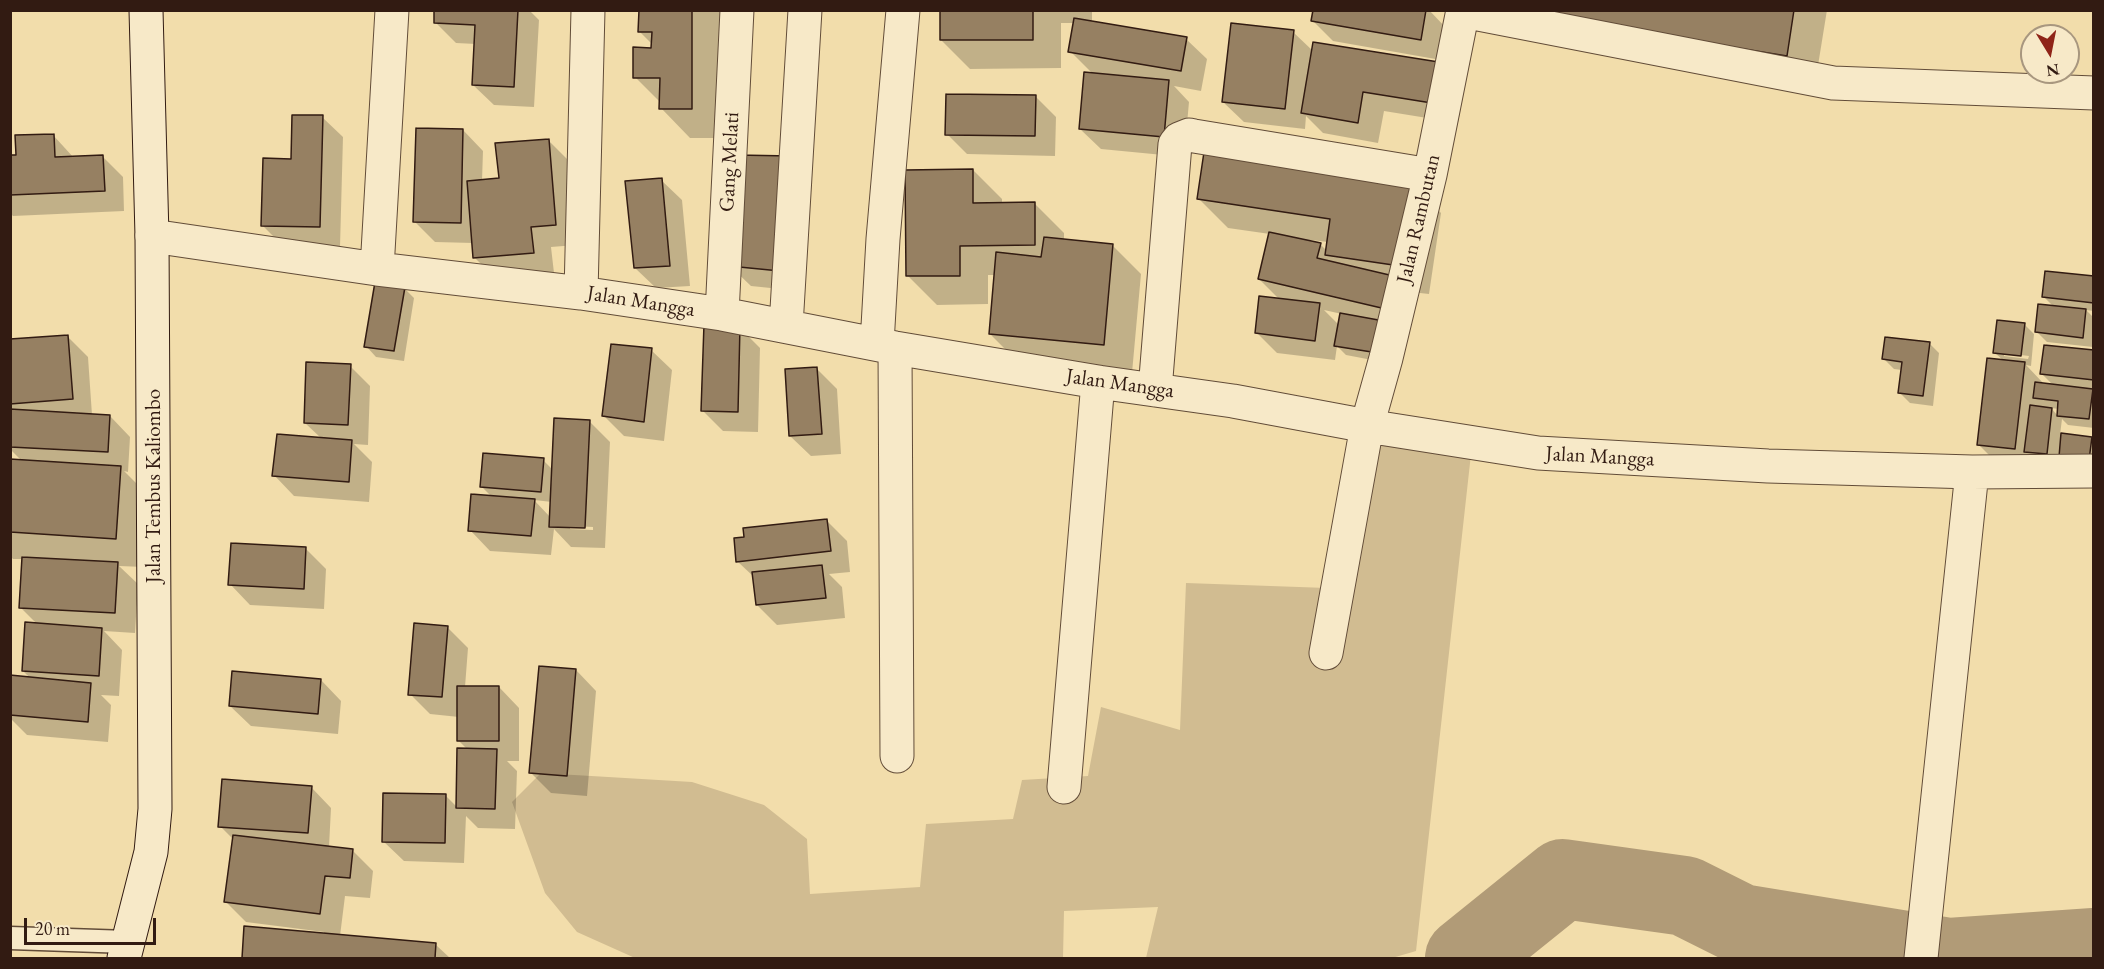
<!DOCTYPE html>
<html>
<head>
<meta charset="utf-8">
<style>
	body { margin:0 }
	#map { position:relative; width:2104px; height:969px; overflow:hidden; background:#f2ddab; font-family:"EB Garamond",serif }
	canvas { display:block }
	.frame { position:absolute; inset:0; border:12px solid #321b12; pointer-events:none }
	.north { position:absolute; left:2020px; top:24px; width:60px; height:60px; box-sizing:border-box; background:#f7e9c8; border:2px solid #a8977f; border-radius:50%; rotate:170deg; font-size:16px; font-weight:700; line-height:24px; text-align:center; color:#321b12 }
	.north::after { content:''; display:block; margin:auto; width:21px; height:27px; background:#8f2418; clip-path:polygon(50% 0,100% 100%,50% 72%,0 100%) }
	.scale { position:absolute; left:24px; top:918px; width:132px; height:27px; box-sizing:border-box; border:3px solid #321b12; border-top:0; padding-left:8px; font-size:18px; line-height:21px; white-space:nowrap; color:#321b12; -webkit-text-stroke:4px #f7e9c8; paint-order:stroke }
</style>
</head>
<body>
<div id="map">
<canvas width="2104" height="969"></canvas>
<div class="frame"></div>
<div class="north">N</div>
<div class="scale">20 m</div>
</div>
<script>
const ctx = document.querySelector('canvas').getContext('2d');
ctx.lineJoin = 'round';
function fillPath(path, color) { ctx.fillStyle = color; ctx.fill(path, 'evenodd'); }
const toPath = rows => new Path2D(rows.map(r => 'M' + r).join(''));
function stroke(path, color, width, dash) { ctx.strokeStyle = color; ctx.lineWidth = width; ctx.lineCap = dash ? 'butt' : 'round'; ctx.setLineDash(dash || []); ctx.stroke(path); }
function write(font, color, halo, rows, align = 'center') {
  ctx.font = font + ' "EB Garamond",serif'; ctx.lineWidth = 6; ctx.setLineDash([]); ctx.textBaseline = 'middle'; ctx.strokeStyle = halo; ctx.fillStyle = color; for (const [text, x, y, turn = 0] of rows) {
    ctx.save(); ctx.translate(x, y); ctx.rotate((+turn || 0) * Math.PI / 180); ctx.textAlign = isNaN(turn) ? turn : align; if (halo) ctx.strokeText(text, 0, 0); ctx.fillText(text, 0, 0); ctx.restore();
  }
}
fillPath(toPath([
	[1349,426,1473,436,1416,951,1392,958,1146,958,1158,907,1064,911,1063,958,635,958,577,932,545,893,512,802,541,773,692,782,764,805,807,839,810,894,920,887,926,824,1013,819,1022,780,1088,776,1101,707,1180,730,1186,583,1327,588]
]), '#d1bc91');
fillPath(toPath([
	[436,10,529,10,539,20,534,107,494,105,473,85,476,44,456,43,435,22],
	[640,10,721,10,720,138,690,138,661,108,661,103,635,77,653,45,640,32],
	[941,10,1092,10,1092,23,1186,39,1207,59,1201,91,1174,86,1189,102,1184,157,1101,149,1080,129,1093,74,1070,51,1075,23,1061,23,1061,68,970,69,941,40],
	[1314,10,1429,10,1447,29,1441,60,1333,41,1312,20],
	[1527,10,1827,10,1815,84],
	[1293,32,1313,51,1465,85,1458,123,1384,111,1378,143,1323,133,1306,116,1305,129,1244,122,1223,102],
	[1035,96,1056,117,1055,156,967,154,947,134],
	[322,117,343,137,340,247,283,246,262,225,292,160],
	[463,130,483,151,482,181,500,179,548,140,569,161,576,245,551,247,554,273,495,278,475,258,473,243,435,242,414,221],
	[53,135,74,158,103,157,123,177,124,211,13,216,10,213,10,157,17,156],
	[737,156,800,291,751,286,730,266],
	[973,170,1002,199,1002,204,1035,204,1064,233,1064,241,1112,245,1141,274,1132,373,1019,363,990,334,996,275,988,275,988,304,937,305,908,276],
	[661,180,682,200,690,286,656,288,635,268],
	[1412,184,1441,213,1429,294,1411,292,1418,298,1410,329,1384,323,1388,363,1346,355,1337,346,1335,360,1277,353,1256,332,1280,300,1259,279,1270,234,1228,228,1199,199],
	[1311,240,1328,242,1327,251,1320,244,1311,242],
	[1324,310,1342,314,1339,325],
	[2094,278,2094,311,2086,310,2094,318,2093,347,2047,342,2037,332,2054,307,2044,297],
	[404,288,414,298,404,361,376,357,366,346],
	[2024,324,2034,334,2031,366,2026,365,2045,385,2054,386,2042,374,2094,352,2094,388,2090,388,2094,391,2094,428,2068,425,2062,419,2060,435,2091,438,2094,440,2094,469,2070,466,2058,454,2057,464,1999,465,1979,445,2004,361,1995,353],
	[2004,353,2029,356,2028,359,2004,356],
	[2051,408,2059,409,2058,416],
	[739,327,760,348,758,432,723,431,702,410],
	[68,337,88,357,92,415,110,416,130,437,128,472,124,471,149,496,144,567,119,566,138,584,135,633,104,631,122,650,119,696,101,695,111,705,108,742,27,735,10,718,10,677,31,679,23,671,38,625,21,608,23,559,13,559,10,556,10,460,22,461,10,449,10,340],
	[1929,343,1939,353,1933,406,1910,403,1900,393,1902,370,1894,369,1884,359],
	[651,350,672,370,664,441,624,436,604,416],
	[350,366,370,386,368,445,354,444,372,462,369,502,294,496,274,475,322,439,305,423],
	[817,369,837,389,841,454,811,456,790,436],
	[589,421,610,442,605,548,571,547,554,529,551,555,490,551,470,530,492,497,482,487,543,460,553,470],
	[534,500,552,502,551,518],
	[570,526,593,527,593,530,570,529],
	[826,520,847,541,850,572,829,574,842,587,845,618,777,625,757,605,754,577,737,561],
	[306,549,326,569,324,609,250,605,230,584],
	[448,628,468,648,465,687,499,687,519,708,519,761,507,761,517,771,515,829,478,828,466,816,464,863,404,861,383,841,446,796,458,808,468,750,459,741,459,717,430,714,410,694],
	[576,670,596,691,587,796,551,793,531,773],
	[321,680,341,701,338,734,251,726,230,706],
	[311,787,331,808,329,847,352,850,373,871,370,898,345,896,340,936,436,945,450,958,243,958,246,928,324,935,324,932,246,922,226,902,234,840,220,826]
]), '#0003');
stroke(toPath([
	[1465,958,1563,879,1685,896,1741,924,1949,958,2094,948]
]), '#b19b77', 80);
const building = toPath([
	[434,10,518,10,514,87,472,85,475,25,434,23,434,10],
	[639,10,692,10,692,109,659,109,660,78,633,78,633,47,651,48,652,32,638,32,639,10],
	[940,10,1033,10,1033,40,940,40,940,10],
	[1313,10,1426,10,1421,40,1311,21,1313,10],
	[1525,10,1794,10,1787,56,1525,14,1525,10],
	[1074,18,1187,37,1181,71,1068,52,1074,18],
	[1231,23,1294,30,1285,109,1222,102,1231,23],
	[1313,42,1445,63,1438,104,1363,92,1358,123,1301,113,1313,42],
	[1084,72,1169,80,1164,137,1079,129,1084,72],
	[946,94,1036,95,1035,136,945,135,946,94],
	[292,115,323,115,320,227,261,226,263,158,291,159,292,115],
	[416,128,463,129,461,223,413,222,416,128],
	[54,134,55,157,103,155,105,191,10,195,10,155,16,155,15,135,54,134],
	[549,139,556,225,531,227,534,253,473,258,467,181,499,178,495,143,549,139],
	[1204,152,1413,183,1400,266,1325,255,1330,219,1197,199,1204,152],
	[736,155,791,156,780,271,729,266,736,155],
	[973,169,973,203,1035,202,1035,245,960,246,960,276,906,276,905,170,973,169],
	[662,178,670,266,634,268,625,181,662,178],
	[1269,232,1321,243,1317,258,1398,277,1390,310,1258,279,1269,232],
	[1044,237,1113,244,1104,345,989,334,996,252,1041,257,1044,237],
	[2045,271,2094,276,2094,303,2042,297,2045,271],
	[375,282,405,287,394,351,364,347,375,282],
	[1259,296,1320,303,1315,341,1255,333,1259,296],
	[2038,304,2086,309,2083,338,2035,332,2038,304],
	[1340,313,1384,321,1378,353,1334,346,1340,313],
	[1997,320,2025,323,2021,356,1993,353,1997,320],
	[704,324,740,326,738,412,701,411,704,324],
	[68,335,73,399,10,404,10,339,68,335],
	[1885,337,1930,342,1923,396,1898,393,1902,362,1882,359,1885,337],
	[611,344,652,348,644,422,602,416,611,344],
	[2044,345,2094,350,2094,380,2040,374,2044,345],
	[1987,358,2025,362,2015,449,1977,445,1987,358],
	[306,362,351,364,348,425,304,423,306,362],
	[817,367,822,434,789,436,785,369,817,367],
	[2035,382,2093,389,2089,419,2057,416,2058,401,2033,398,2035,382],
	[2030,405,2052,408,2047,454,2024,452,2030,405],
	[10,409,110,415,108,452,10,447,10,409],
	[554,418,590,420,585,528,549,527,554,418],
	[2061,433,2092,437,2089,460,2059,457,2061,433],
	[277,434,352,440,349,482,272,476,277,434],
	[483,453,544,458,541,492,480,487,483,453],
	[10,459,121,466,116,539,10,532,10,459],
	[471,494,535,499,531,536,468,531,471,494],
	[827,519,831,551,736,562,734,538,744,537,743,528,827,519],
	[231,543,306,547,304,589,228,585,231,543],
	[22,557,118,562,115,613,19,608,22,557],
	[822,565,826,598,756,605,752,572,822,565],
	[25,622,102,628,99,676,22,671,25,622],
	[414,623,448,626,442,697,408,695,414,623],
	[539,666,576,669,567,776,529,773,539,666],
	[232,671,321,679,318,714,229,706,232,671],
	[10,675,91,683,88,722,10,715,10,675],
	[457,686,499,686,499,741,457,741,457,686],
	[457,748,497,749,495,809,456,808,457,748],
	[222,779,312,786,308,833,218,827,222,779],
	[383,793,446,794,445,843,382,842,383,793],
	[233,835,353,849,350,878,325,876,320,914,224,902,233,835],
	[244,926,436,943,435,958,242,958,244,926]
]);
fillPath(building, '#968062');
stroke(building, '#321b12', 1.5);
const service = toPath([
	[10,938,128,942]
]);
const minor = toPath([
	[1463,11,1833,83,2094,93],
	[152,236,377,269,581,293,722,314,895,348,1098,382,1233,401,1367,426,1538,453,1768,466,1972,472,2094,471],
	[377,269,392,10],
	[581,293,588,10],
	[722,314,737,10],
	[786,326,805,10],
	[877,344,883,239,903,10],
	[895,348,897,756],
	[1155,390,1175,144,1179,139,1189,135,1194,136,1430,175],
	[1326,653,1367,426,1386,358,1430,175,1463,10],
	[1064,787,1098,382],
	[1921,958,1972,472]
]);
const secondary = toPath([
	[124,958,151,852,155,809,152,236,146,10]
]);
stroke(service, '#624c38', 25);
stroke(minor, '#624c38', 35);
stroke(secondary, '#321b12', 35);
stroke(service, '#f7e9c8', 22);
stroke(minor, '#f7e9c8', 33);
stroke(secondary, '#f7e9c8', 33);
write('21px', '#321b12', '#f7e9c8', [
	["Gang Melati",730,162,-87],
	["Jalan Rambutan",1419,219,-77],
	["Jalan Mangga",641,302,9],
	["Jalan Mangga",1120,384,8],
	["Jalan Mangga",1600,457,3],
	["Jalan Tembus Kaliombo",154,486,-90]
]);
</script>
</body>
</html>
